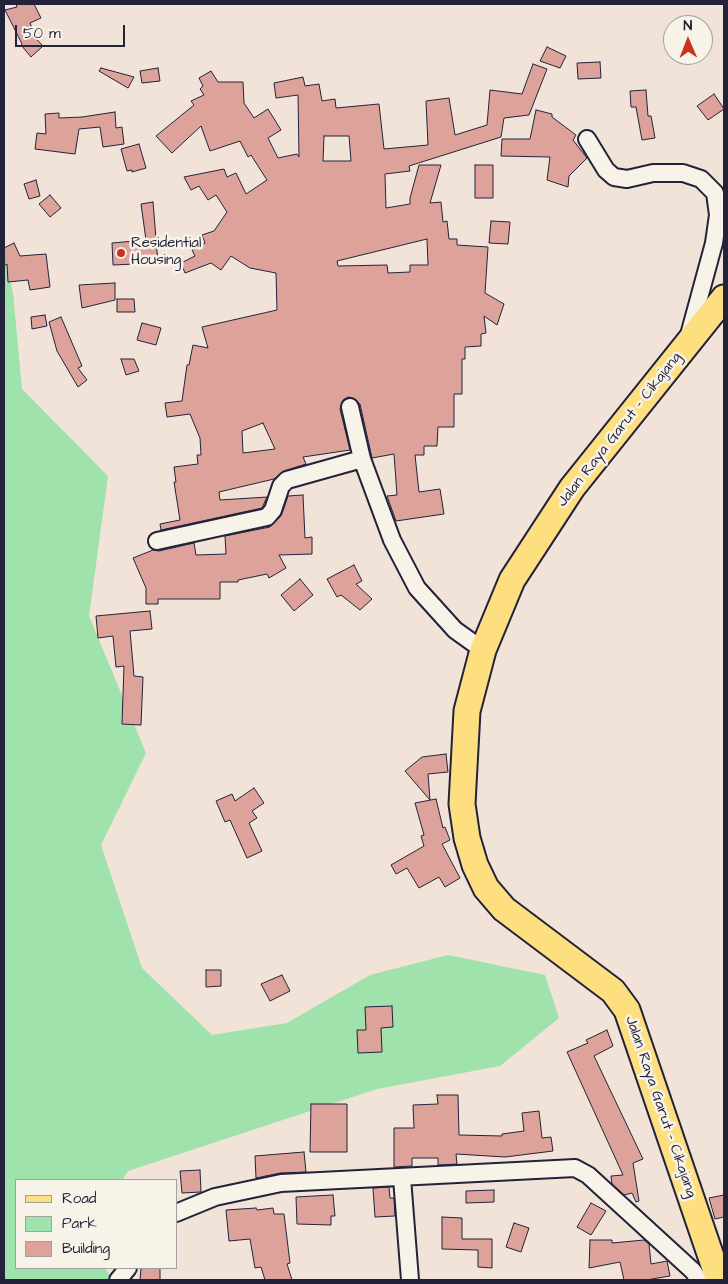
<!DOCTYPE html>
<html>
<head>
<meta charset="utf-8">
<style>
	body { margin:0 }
	#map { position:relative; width:728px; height:1284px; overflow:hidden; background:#f2e3d8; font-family:"Architects Daughter",sans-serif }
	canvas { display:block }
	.frame { position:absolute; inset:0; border:5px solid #22223b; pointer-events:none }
	.legend { position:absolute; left:15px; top:1179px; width:162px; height:90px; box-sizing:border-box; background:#f7f3e8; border:1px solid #a29fa3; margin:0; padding:6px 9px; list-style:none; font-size:15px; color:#22223b }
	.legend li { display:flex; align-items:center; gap:10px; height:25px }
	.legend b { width:25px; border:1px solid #a29fa3 }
	.north { position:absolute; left:663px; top:15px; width:50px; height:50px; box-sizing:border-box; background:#f7f3e8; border:1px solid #a29fa3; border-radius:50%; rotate:359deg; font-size:14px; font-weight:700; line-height:20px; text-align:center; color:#22223b }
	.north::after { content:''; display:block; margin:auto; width:18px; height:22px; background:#c8321e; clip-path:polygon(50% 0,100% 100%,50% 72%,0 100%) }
	.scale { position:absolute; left:15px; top:25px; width:110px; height:22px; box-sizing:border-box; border:2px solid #22223b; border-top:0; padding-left:6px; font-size:15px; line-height:18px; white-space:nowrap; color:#22223b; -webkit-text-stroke:4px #f7f3e8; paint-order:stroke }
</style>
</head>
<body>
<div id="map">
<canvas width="728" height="1284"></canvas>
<div class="frame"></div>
<ul class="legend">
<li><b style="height:6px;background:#fedf80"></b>Road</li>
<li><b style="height:14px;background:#9fe2ac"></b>Park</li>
<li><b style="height:14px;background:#dda39a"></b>Building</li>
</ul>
<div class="north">N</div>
<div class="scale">50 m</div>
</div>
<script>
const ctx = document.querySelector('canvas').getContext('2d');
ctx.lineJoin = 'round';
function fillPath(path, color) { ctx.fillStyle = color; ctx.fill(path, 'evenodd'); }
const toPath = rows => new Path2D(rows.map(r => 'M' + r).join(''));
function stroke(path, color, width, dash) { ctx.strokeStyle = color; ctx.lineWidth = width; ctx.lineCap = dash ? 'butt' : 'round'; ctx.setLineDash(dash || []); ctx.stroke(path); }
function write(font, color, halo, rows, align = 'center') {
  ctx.font = font + ' "Architects Daughter",sans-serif'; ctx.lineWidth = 5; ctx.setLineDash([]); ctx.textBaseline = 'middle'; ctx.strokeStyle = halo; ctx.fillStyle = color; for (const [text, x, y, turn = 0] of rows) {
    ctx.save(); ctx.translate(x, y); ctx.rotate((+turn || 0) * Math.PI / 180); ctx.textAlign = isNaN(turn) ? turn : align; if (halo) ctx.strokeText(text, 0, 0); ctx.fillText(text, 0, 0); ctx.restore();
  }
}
fillPath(toPath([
	[4,255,13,293,22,389,108,476,89,616,146,753,101,845,142,968,212,1035,287,1023,370,975,448,955,545,975,559,1018,500,1066,377,1089,128,1171,122,1180,16,1180,16,1268,105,1268,113,1280,4,1280]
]), '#9fe2ac');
const building = toPath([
	[16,4,34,4,41,18,30,23,32,28,28,30,43,46,31,57,21,45,22,44,5,10,17,7,16,4],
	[547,47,566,56,560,68,540,61,547,47],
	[600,62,601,78,578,79,577,63,600,62],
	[533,64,547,69,529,115,504,118,501,137,409,166,410,171,385,174,386,208,410,204,410,198,419,165,441,165,430,203,441,202,443,222,447,221,449,239,457,239,457,245,488,247,485,293,504,304,497,325,484,316,486,333,481,334,481,346,465,347,465,359,462,359,462,394,454,394,454,427,438,427,437,446,424,446,424,455,415,455,419,492,440,489,444,514,396,521,387,496,397,495,394,454,372,458,360,404,353,398,348,397,343,400,340,409,350,450,303,457,306,464,284,471,274,479,219,492,220,500,267,497,262,508,161,530,160,524,180,520,174,482,176,482,174,467,198,464,197,455,201,455,200,438,190,414,167,417,165,403,182,401,187,365,189,365,193,345,208,348,202,327,277,310,276,273,250,268,231,256,221,270,211,263,185,273,181,263,195,256,192,250,205,243,202,235,214,231,227,212,216,195,208,200,199,186,191,190,184,177,224,169,227,177,236,173,246,194,267,180,251,155,248,157,240,141,210,151,201,126,172,153,156,136,194,105,191,101,204,95,200,89,203,86,199,78,211,71,218,82,243,82,244,103,254,118,268,109,281,130,268,138,278,158,297,154,299,157,298,95,276,98,274,83,303,77,305,86,319,84,322,101,335,99,336,108,379,104,384,149,428,145,426,101,449,98,455,135,487,125,490,90,522,94,533,64],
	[324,136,349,136,351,161,323,161,324,136],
	[427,239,428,265,410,265,410,272,388,273,387,265,338,266,337,261,427,239],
	[263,423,275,449,243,453,242,431,263,423],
	[101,68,134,77,128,88,99,71,101,68],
	[158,68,160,81,142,83,140,71,158,68],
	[646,90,648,116,651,116,655,138,642,140,636,107,631,107,630,91,646,90],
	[714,94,724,109,708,120,697,106,714,94],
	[536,110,552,114,552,117,576,135,573,140,587,158,569,176,568,187,547,180,550,157,501,156,502,139,530,139,536,110],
	[115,112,116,128,122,127,124,144,103,147,100,127,79,129,75,154,35,149,37,133,46,134,45,114,59,113,59,118,82,117,115,112],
	[139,144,146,168,132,172,132,170,127,171,121,149,139,144],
	[475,165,493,165,493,198,475,198,475,165],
	[36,180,40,196,29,199,24,184,36,180],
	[50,195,61,208,50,217,39,204,50,195],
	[153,202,158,263,113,265,112,243,146,240,141,204,153,202],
	[491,221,510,222,508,244,489,243,491,221],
	[14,243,20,256,46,254,50,287,30,290,28,280,8,282,7,264,4,266,4,248,14,243],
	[115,283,115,300,82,308,79,285,115,283],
	[117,299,134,299,135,312,117,312,117,299],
	[45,315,47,326,32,329,31,317,45,315],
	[61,317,82,366,78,368,87,380,78,387,57,351,49,322,61,317],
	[142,323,161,328,156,345,137,340,142,323],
	[121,359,134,359,139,371,126,375,121,359],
	[303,495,305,538,312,537,312,554,279,555,286,568,269,578,267,574,238,580,238,582,220,582,220,599,158,599,158,604,146,604,146,588,133,558,153,550,159,551,194,543,196,555,226,554,225,536,270,527,281,516,288,496,303,495],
	[354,565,362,581,356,584,372,599,360,610,341,595,337,597,327,579,354,565],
	[300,579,313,595,294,611,281,595,300,579],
	[150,611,152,629,130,631,134,676,143,677,141,725,122,724,124,666,116,667,113,636,98,638,96,616,150,611],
	[446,754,448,772,428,774,430,800,405,771,422,757,446,754],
	[254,788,264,803,252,811,257,818,249,823,262,851,247,858,230,820,225,822,216,801,232,794,235,801,254,788],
	[436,799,443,828,445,827,450,840,442,844,460,878,445,887,439,877,419,888,407,868,396,874,391,865,424,846,421,836,424,835,415,803,436,799],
	[206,970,221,970,221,986,206,987,206,970],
	[282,975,290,991,270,1001,261,984,282,975],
	[392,1006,393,1027,381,1028,382,1052,358,1053,357,1030,366,1030,365,1007,392,1006],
	[607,1030,613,1046,594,1056,643,1159,633,1163,639,1201,636,1202,632,1193,624,1195,612,1184,611,1176,623,1175,567,1052,588,1043,586,1040,607,1030],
	[437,1095,458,1095,459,1135,502,1136,502,1134,524,1131,522,1113,539,1111,542,1138,551,1137,553,1151,505,1157,456,1154,457,1164,438,1165,438,1158,412,1158,412,1166,394,1167,394,1128,414,1128,413,1105,438,1104,437,1095],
	[311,1104,347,1104,347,1152,310,1152,311,1104],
	[304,1152,306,1172,280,1173,256,1178,255,1156,304,1152],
	[200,1170,201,1192,182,1193,180,1171,200,1170],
	[389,1187,390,1198,394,1198,395,1216,375,1217,373,1188,389,1187],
	[494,1190,494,1202,466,1203,466,1191,494,1190],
	[333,1195,335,1216,331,1216,331,1225,297,1224,296,1197,333,1195],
	[724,1195,724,1217,715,1219,709,1198,724,1195],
	[591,1203,606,1211,591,1235,577,1227,591,1203],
	[256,1208,257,1210,273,1208,274,1214,284,1214,290,1263,287,1264,292,1280,265,1280,261,1267,255,1268,250,1239,229,1241,226,1210,256,1208],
	[442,1217,462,1218,462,1239,492,1239,492,1268,478,1267,478,1250,442,1249,442,1217],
	[514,1223,529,1228,521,1252,506,1247,514,1223],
	[590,1240,612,1240,612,1243,644,1240,649,1244,651,1264,667,1261,670,1276,646,1280,624,1280,620,1262,589,1268,590,1240],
	[141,1268,160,1268,160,1280,140,1280,141,1268]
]);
fillPath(building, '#dda39a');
stroke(building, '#22223b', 1);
const street = toPath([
	[587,139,606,170,614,177,627,179,653,173,683,173,701,179,715,193,718,215,714,243,689,335],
	[350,407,362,459,392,540,417,588,455,630,483,650],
	[157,541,267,517,273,510,281,486,287,480,362,459],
	[402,1178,410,1280],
	[176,1213,215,1197,281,1183,575,1168,588,1175,693,1271,699,1280],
	[118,1280,128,1268]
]);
const primary = toPath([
	[719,1280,627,1010,613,991,504,909,486,888,475,865,467,838,462,804,467,711,483,650,512,580,572,488,724,298]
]);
stroke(street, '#22223b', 20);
stroke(primary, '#22223b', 29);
stroke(street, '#f7f3e8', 16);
stroke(primary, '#fedf80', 25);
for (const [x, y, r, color] of [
	[121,253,5,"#c8321e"]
]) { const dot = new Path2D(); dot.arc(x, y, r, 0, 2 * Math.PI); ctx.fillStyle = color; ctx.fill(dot); stroke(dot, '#f7f3e8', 2); }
write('15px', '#22223b', '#f7f3e8', [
	["Residential",131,244],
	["Housing",131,261]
], 'left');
write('15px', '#22223b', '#f7f3e8', [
	["Jalan Raya Garut - Cikajang",620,430,-52],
	["Jalan Raya Garut - Cikajang",660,1107,71]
]);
</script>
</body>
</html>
